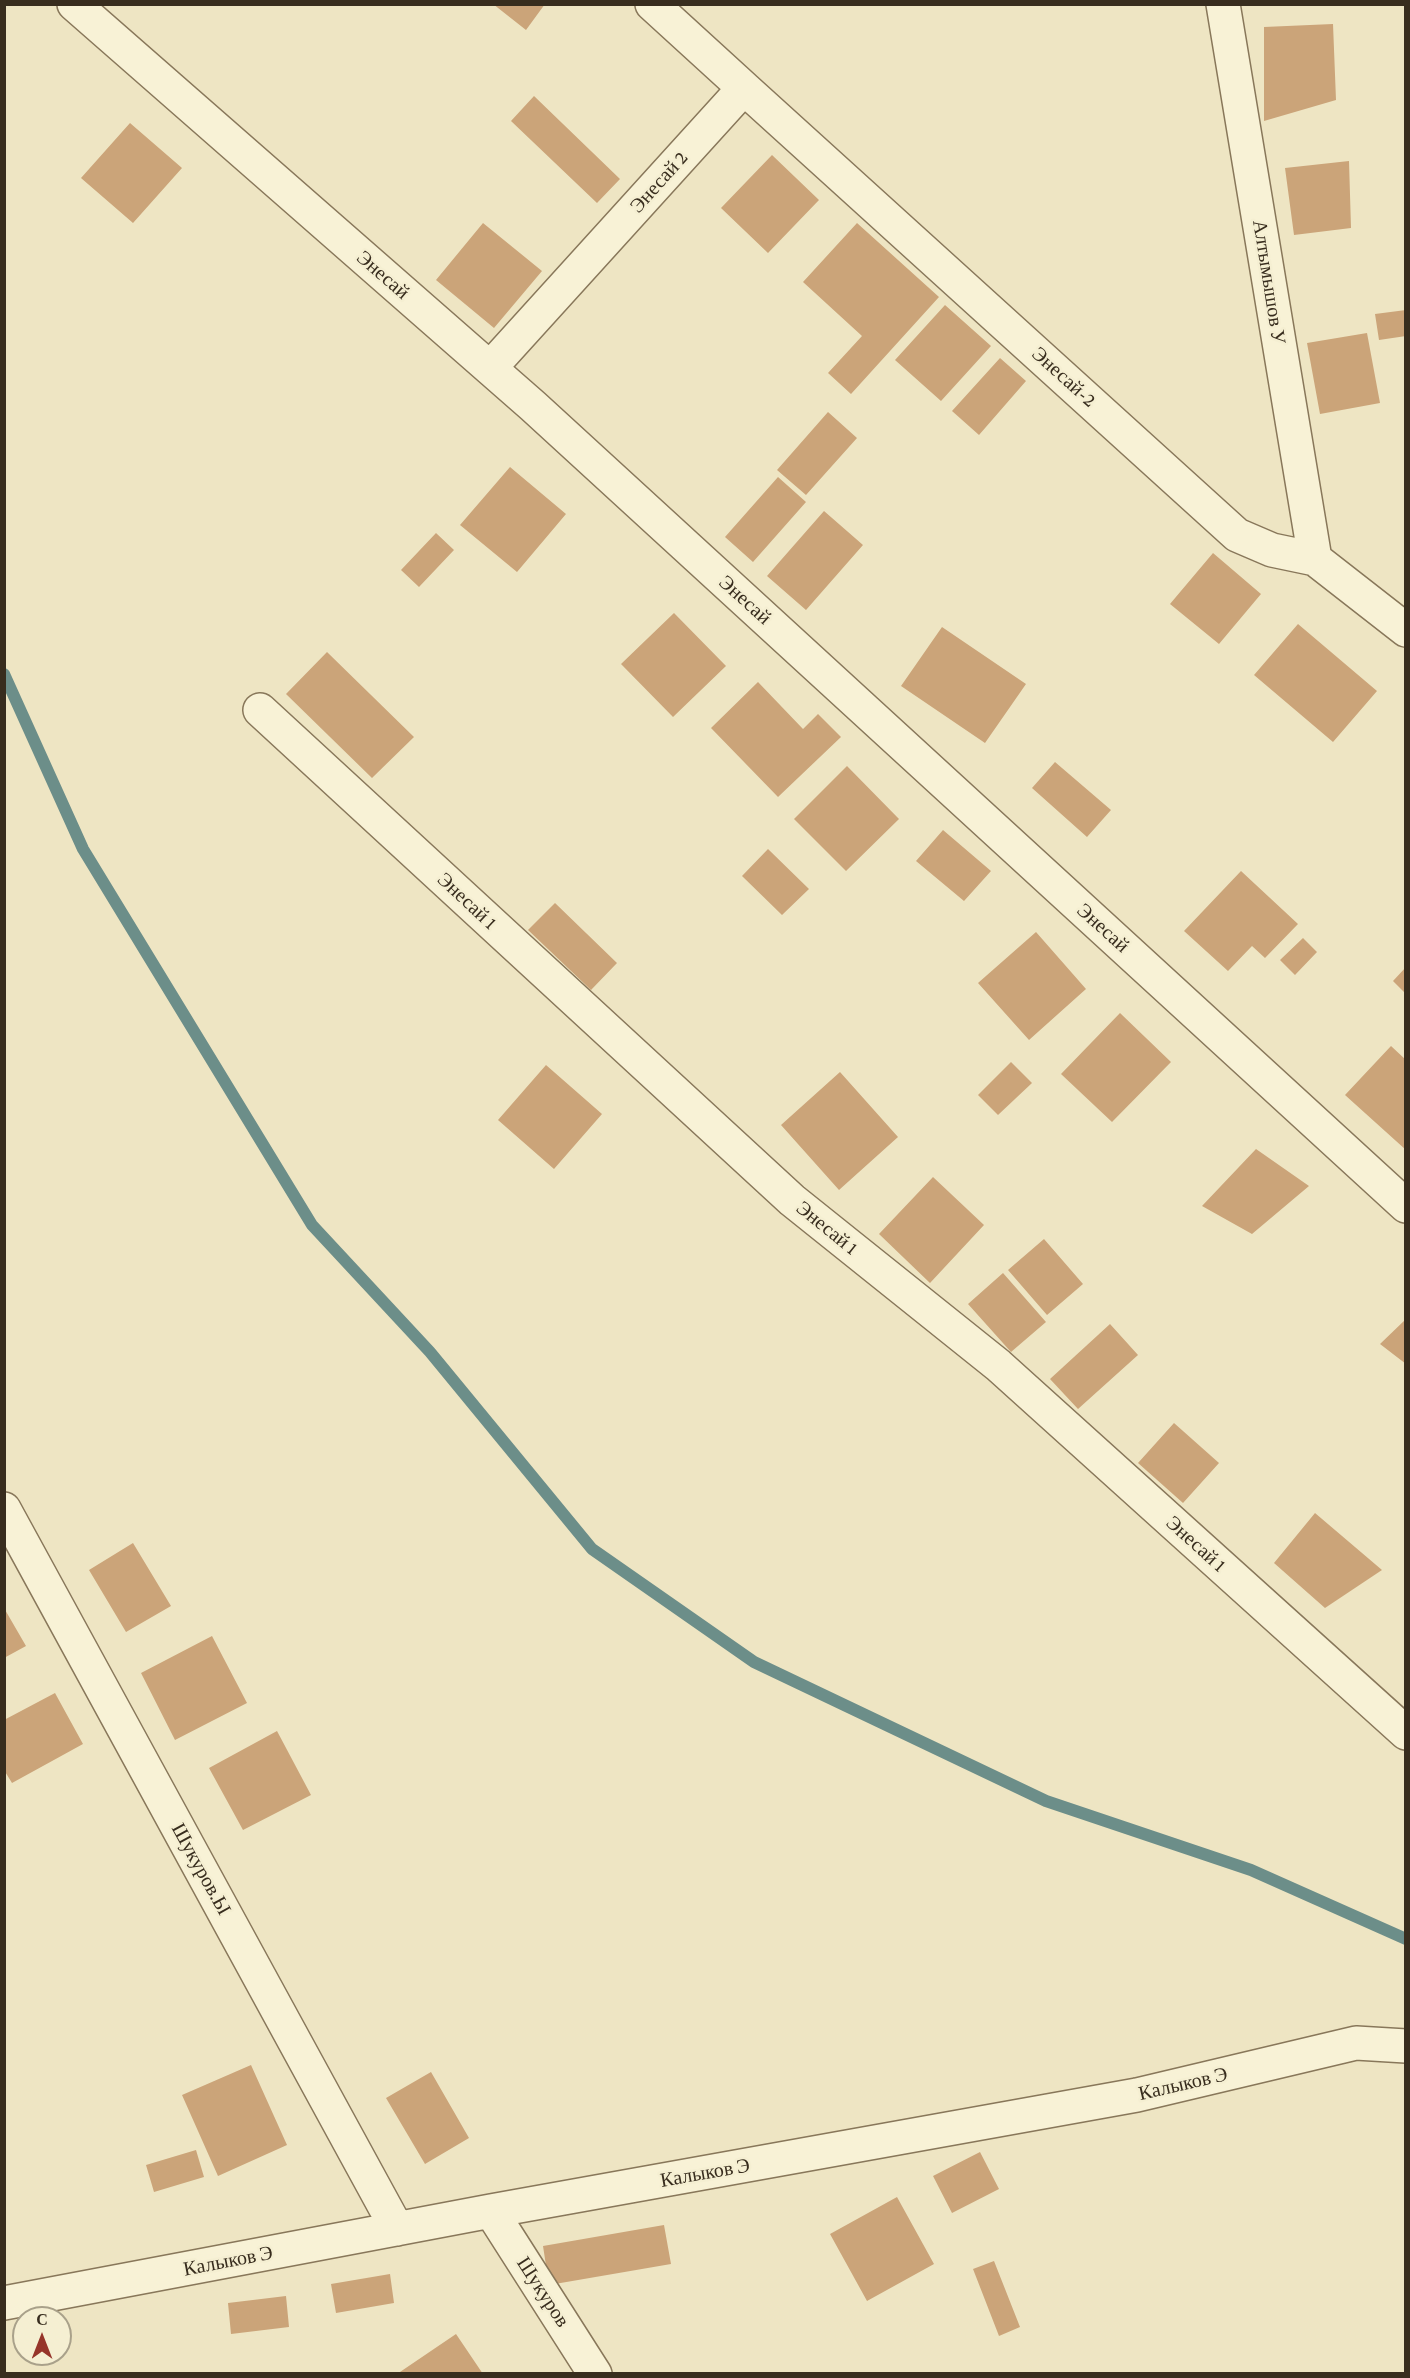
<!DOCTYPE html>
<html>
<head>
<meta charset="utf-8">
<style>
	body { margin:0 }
	#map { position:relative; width:1410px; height:2378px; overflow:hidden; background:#eee5c3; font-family:"Crimson Pro",serif }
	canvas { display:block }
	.frame { position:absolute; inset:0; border:6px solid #382d1e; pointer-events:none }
	.north { position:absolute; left:12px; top:2306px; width:60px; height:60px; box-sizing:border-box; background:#f5efd2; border:2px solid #a9a18a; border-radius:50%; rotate:0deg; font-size:16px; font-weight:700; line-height:24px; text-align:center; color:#382d1e }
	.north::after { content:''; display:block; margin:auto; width:21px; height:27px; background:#96352a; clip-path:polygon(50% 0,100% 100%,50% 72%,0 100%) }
</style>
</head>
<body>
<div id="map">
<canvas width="1410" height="2378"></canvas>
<div class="frame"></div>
<div class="north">С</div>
</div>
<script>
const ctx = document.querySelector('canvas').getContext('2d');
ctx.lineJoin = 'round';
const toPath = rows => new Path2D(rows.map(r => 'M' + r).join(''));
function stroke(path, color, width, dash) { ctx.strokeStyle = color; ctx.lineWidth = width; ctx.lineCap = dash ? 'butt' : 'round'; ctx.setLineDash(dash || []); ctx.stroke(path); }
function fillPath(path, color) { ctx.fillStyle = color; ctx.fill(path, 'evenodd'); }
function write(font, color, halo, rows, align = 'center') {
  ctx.font = font + ' "Crimson Pro",serif'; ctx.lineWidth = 5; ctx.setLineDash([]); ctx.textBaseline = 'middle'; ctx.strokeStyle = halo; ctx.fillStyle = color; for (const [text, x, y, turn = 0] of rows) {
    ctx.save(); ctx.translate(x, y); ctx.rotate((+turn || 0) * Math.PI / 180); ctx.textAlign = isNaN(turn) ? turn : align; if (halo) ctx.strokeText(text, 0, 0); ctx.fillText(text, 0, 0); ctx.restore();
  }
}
stroke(toPath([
	[4,674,83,849,312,1225,430,1352,592,1549,754,1662,1046,1801,1251,1870,1406,1939]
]), '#6c8e89', 12);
fillPath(toPath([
	[493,4,545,4,526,30],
	[1333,24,1336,100,1264,121,1264,27],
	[534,96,620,179,597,203,511,121],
	[130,123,182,168,133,223,81,178],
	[772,155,819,200,768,253,721,208],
	[1349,161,1351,228,1294,235,1285,168],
	[483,223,542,271,494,328,436,280],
	[857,223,939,297,851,394,828,373,862,336,803,282],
	[945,305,991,346,941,401,895,360],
	[1406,310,1406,336,1379,340,1375,314],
	[1367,333,1380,403,1320,414,1307,343],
	[1000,358,1026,381,979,435,952,411],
	[828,412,857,438,806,495,777,470],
	[510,467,566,514,517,572,460,525],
	[778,477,806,502,753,562,725,537],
	[824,511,863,545,806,610,767,576],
	[436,533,454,550,419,587,401,570],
	[1213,553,1261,594,1219,644,1170,604],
	[674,613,726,666,673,717,621,664],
	[1298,624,1377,691,1333,742,1254,675],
	[942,627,1026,684,985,743,901,686],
	[327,652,414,737,372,778,286,694],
	[758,682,803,729,818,714,841,737,778,797,711,728],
	[1055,762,1111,810,1087,837,1032,788],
	[847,766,899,819,846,871,794,819],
	[943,830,991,871,964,901,916,861],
	[768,849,809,889,782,915,742,876],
	[1241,871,1298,924,1265,958,1252,946,1228,971,1184,931],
	[555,903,617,963,591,990,528,930],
	[1036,932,1086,989,1029,1040,978,983],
	[1303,938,1317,952,1295,975,1280,960],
	[1406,967,1406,994,1393,981],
	[1120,1013,1171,1062,1112,1122,1061,1074],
	[1391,1046,1406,1060,1406,1150,1345,1095],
	[1011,1062,1032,1083,998,1115,978,1095],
	[546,1065,602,1114,554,1169,498,1120],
	[840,1072,898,1137,839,1190,781,1125],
	[1256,1149,1309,1186,1252,1234,1202,1206],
	[933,1177,984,1225,930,1283,879,1234],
	[1044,1239,1083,1284,1047,1315,1008,1270],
	[1003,1273,1046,1322,1011,1352,968,1304],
	[1406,1319,1406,1364,1380,1344],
	[1110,1324,1138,1355,1078,1409,1050,1379],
	[1174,1423,1219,1463,1183,1503,1138,1463],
	[1315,1513,1382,1570,1325,1608,1274,1563],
	[133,1543,171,1606,126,1632,89,1570],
	[4,1608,26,1646,4,1658],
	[212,1636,247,1703,175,1740,141,1673],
	[55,1693,83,1744,12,1783,4,1770,4,1720],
	[277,1731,311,1795,243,1830,209,1768],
	[251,2065,287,2145,218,2176,182,2095],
	[431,2072,469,2138,425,2164,386,2098],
	[196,2150,204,2177,154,2192,146,2165],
	[980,2152,999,2189,952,2213,933,2176],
	[897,2197,934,2264,867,2301,830,2234],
	[664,2225,671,2264,549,2285,543,2246],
	[994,2261,1020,2327,999,2336,973,2269],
	[390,2274,394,2303,336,2313,331,2284],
	[286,2296,289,2327,231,2334,228,2303],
	[456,2334,483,2374,397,2374]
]), '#cba479');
const street = toPath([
	[74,4,533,406,1406,1206],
	[1223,4,1315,559],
	[744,88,1237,535,1272,550,1315,559,1406,630],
	[490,368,744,88,652,4],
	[260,710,792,1200,998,1365,1406,1733],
	[4,1509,397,2229],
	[491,2211,595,2374],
	[4,2303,491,2211,1137,2095,1356,2043,1406,2046]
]);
stroke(street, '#88775a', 36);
stroke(street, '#f8f2d6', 33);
write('20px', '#382d1e', '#f5efd2', [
	["Энесай 2",659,182,-48],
	["Энесай",383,275,41],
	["Алтымышов У",1269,282,81],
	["Энесай-2",1064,377,42],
	["Энесай",745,600,42],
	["Энесай 1",467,901,43],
	["Энесай",1103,928,42],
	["Энесай 1",827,1228,39],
	["Энесай 1",1196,1544,42],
	["Шукуров.Ы",201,1869,61],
	["Калыков Э",1183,2084,-13],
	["Калыков Э",705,2173,-10],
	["Калыков Э",228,2261,-11],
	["Шукуров",543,2292,57]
]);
</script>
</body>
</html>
